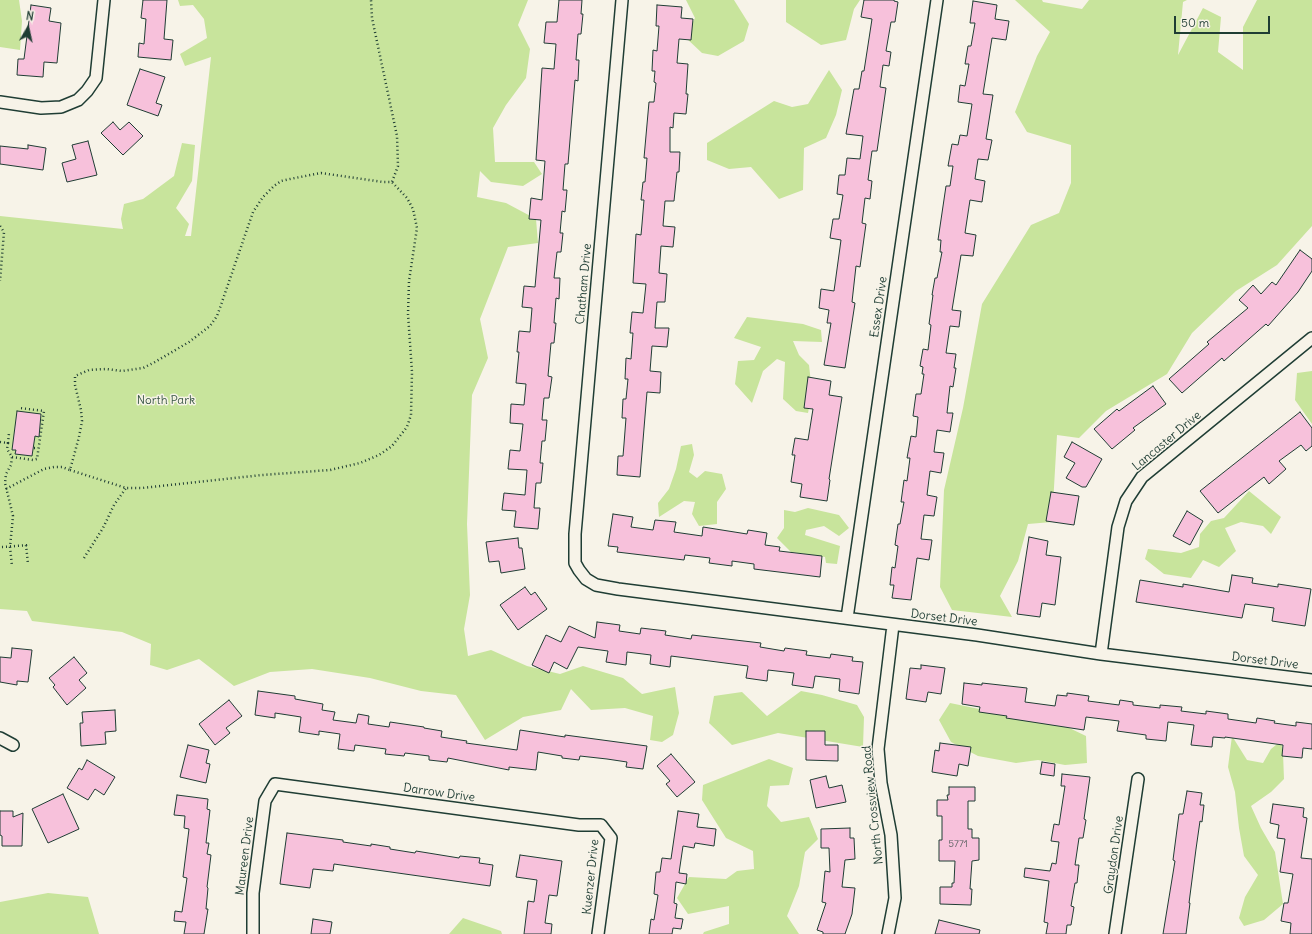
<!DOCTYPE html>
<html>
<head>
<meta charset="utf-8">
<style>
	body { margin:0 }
	#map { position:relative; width:1312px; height:934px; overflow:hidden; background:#f7f3e8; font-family:Delius,sans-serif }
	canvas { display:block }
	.north { position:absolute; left:8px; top:8px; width:40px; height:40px; -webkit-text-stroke:3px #f7f3e8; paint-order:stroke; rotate:9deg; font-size:11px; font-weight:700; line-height:16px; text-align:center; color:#1f3d34 }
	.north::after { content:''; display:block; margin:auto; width:14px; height:18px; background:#1f3d34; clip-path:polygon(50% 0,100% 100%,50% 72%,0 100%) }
	.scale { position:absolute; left:1174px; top:16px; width:96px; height:18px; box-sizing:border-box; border:2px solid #1f3d34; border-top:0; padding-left:5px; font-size:12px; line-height:14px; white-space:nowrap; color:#1f3d34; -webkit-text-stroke:3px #f7f3e8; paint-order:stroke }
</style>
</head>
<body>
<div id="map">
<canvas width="1312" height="934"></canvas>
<div class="north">N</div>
<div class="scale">50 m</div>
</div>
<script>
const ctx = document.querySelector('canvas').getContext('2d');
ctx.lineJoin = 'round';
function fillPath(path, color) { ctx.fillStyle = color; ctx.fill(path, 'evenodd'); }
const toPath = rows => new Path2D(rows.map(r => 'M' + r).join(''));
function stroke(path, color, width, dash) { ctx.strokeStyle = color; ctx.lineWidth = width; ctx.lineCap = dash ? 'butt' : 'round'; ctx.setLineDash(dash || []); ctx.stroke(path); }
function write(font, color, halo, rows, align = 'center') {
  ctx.font = font + ' Delius,sans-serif'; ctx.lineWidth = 3; ctx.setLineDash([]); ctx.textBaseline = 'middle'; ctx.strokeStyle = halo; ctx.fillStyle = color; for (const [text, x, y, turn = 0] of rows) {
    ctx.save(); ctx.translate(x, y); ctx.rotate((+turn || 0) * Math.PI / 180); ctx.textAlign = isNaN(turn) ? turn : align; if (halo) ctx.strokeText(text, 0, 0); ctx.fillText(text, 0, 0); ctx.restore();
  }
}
fillPath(toPath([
	[0,0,19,0,22,21,20,50,0,47],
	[178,0,528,0,518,25,530,49,526,78,506,105,493,128,495,162,534,162,542,174,523,186,491,182,480,171,477,197,506,203,536,219,538,243,508,247,480,319,488,358,472,395,467,524,470,595,464,629,468,656,491,650,527,666,560,674,583,666,623,678,642,694,675,687,679,713,673,735,662,742,650,740,653,716,625,708,591,710,571,689,561,710,523,717,485,740,456,695,421,691,370,678,312,669,270,672,234,686,199,659,167,670,150,665,151,644,122,632,32,621,27,611,0,609,0,216,123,229,121,219,124,204,143,199,174,176,182,143,195,145,192,181,176,208,189,224,185,236,191,236,211,57,185,66,180,54,207,38,204,19,193,5,180,6],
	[686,0,734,0,749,24,744,41,718,56,702,53,685,37,695,18],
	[786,0,860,0,854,9,846,40,821,45,786,22],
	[1015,0,1042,0,1043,2,1082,9,1089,0,1187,0,1183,2,1178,55,1203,8,1221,17,1218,52,1243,70,1243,27,1257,0,1312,0,1312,226,1277,265,1236,291,1192,333,1167,374,1106,411,1079,438,1057,435,1052,522,1028,524,1018,561,1000,596,1012,617,952,610,940,587,944,490,963,408,982,304,1031,225,1059,213,1071,183,1071,145,1027,132,1015,112,1037,56,1050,32],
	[829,70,842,90,836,115,826,138,804,148,803,190,779,199,751,167,729,169,707,160,707,143,774,101,792,107,808,104],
	[747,317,803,324,821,330,822,342,793,341,799,355,809,365,812,392,808,413,796,411,783,399,785,362,777,359,763,371,752,403,735,384,738,361,754,360,761,347,734,338],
	[1312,371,1312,424,1295,400,1297,373],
	[692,444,694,455,689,472,697,478,705,471,722,474,726,489,717,502,717,524,699,526,692,514,695,502,684,501,659,517,658,503,669,489,676,469,681,446],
	[1249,491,1281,517,1271,534,1263,526,1241,522,1225,528,1236,551,1219,567,1203,560,1191,578,1164,574,1145,559,1148,549,1181,553,1199,547,1200,534,1211,521,1224,518],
	[808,508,839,515,849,528,839,536,824,526,806,530,805,535,840,546,837,564,826,563,825,557,791,552,777,538,784,528,784,510,795,512],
	[801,691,822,695,857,705,864,717,863,747,778,733,732,745,709,723,714,696,742,692,767,716],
	[950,703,1023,718,1061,724,1086,736,1087,763,1065,765,1038,760,1016,763,978,756,951,742,939,720],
	[1232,736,1247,760,1263,763,1271,749,1281,741,1283,753,1284,779,1271,792,1251,806,1261,828,1275,852,1283,904,1264,920,1244,926,1239,918,1245,897,1258,875,1244,856,1239,828,1235,792,1228,767],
	[769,759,793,768,789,785,770,786,767,806,781,822,809,817,818,839,805,852,799,886,787,916,799,934,703,934,704,932,729,924,729,906,688,914,677,898,689,877,726,879,737,871,754,869,753,851,726,838,702,800,703,785],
	[48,893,88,897,99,934,0,934,0,902],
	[463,918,501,931,502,934,449,934]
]), '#c8e49c');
const building = toPath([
	[143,0,167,0,164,39,173,40,171,60,138,57,139,43,144,44,146,19,141,18,143,0],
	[559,0,582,0,581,14,583,14,581,34,578,34,576,60,579,60,578,81,575,80,568,164,565,164,563,190,567,190,565,212,562,211,560,233,563,233,561,252,557,252,554,278,560,278,559,299,556,298,554,323,556,323,554,343,551,343,548,376,552,377,549,398,544,398,542,420,547,420,545,441,542,441,540,463,543,463,541,483,536,483,534,508,540,508,538,529,514,527,516,511,502,510,504,493,525,495,527,470,508,469,510,450,520,451,523,424,510,423,511,404,524,405,526,384,516,383,519,352,517,352,519,331,530,332,532,308,522,307,524,286,535,287,541,220,529,219,531,198,542,200,545,161,536,160,542,68,554,69,556,44,544,43,546,22,557,22,559,0],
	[864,0,894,0,894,1,898,2,895,22,891,22,886,51,891,52,889,66,883,65,880,87,886,88,877,151,872,151,868,180,872,181,870,199,865,198,862,223,866,224,860,267,856,266,852,302,855,303,845,368,824,365,831,323,827,323,829,310,819,308,821,289,834,291,841,240,830,238,833,219,839,219,843,195,837,194,839,175,845,175,847,158,860,159,863,136,846,134,854,89,859,89,862,71,864,71,872,19,861,17,864,0],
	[973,1,997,5,995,19,1009,21,1006,40,992,38,983,94,993,95,986,139,992,140,988,160,978,159,975,179,985,181,982,202,970,200,965,233,976,235,973,256,961,255,952,310,961,311,959,327,950,326,946,353,956,354,954,368,956,368,953,387,950,386,947,413,953,413,950,432,937,430,934,452,944,453,941,473,930,471,927,495,937,497,934,516,924,515,921,539,932,540,929,560,917,558,911,600,892,598,894,585,890,585,892,567,895,568,898,546,895,545,898,524,900,524,904,502,901,502,904,480,907,481,910,458,907,458,911,436,916,437,918,417,913,416,916,394,921,394,924,374,922,374,923,367,920,366,923,349,928,350,931,325,929,324,933,295,932,295,935,278,937,278,942,252,940,252,941,240,938,240,946,186,950,186,953,166,948,166,952,144,958,145,960,135,967,136,972,104,958,102,960,85,965,86,969,64,965,64,968,46,971,46,975,23,970,23,973,1],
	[31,5,51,8,49,21,61,23,57,63,44,62,43,77,17,75,18,59,24,59,31,5],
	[657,5,682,7,681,18,693,19,691,40,679,39,677,63,688,64,686,94,688,94,686,114,674,113,673,128,670,127,670,152,680,152,679,172,677,172,674,201,665,201,663,226,675,227,673,247,661,246,659,273,667,274,665,302,657,302,655,328,669,328,667,347,652,346,650,371,661,372,660,393,647,392,640,477,617,475,618,456,623,456,624,444,626,418,622,418,623,399,626,399,628,379,625,379,626,358,631,359,633,333,630,333,632,312,643,313,646,284,633,283,636,234,641,235,642,224,644,200,641,200,643,182,645,182,647,158,644,158,649,102,654,102,656,83,654,82,655,71,652,71,653,50,657,51,659,26,656,26,657,5],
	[140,69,165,77,156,103,162,105,158,116,127,105,140,69],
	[113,122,120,130,129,122,143,136,123,155,101,133,113,122],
	[88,141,97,175,67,182,62,163,76,159,72,145,88,141],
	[28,145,46,148,43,170,0,164,0,146,28,149,28,145],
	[1300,250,1312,259,1312,271,1298,292,1268,326,1266,324,1224,361,1222,358,1182,393,1169,379,1209,344,1207,342,1248,308,1239,300,1253,285,1261,294,1272,282,1276,285,1300,250],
	[808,377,831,381,829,395,842,397,829,479,830,480,827,501,800,497,802,484,791,482,795,455,792,455,795,438,808,440,813,409,804,408,808,377],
	[1153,386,1166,404,1133,428,1135,430,1112,449,1094,429,1117,409,1119,411,1153,386],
	[17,411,41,414,39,437,35,436,32,456,15,454,16,450,12,450,17,411],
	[1300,412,1312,428,1312,446,1306,451,1301,445,1279,461,1286,469,1269,484,1264,477,1218,513,1200,491,1300,412],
	[1072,442,1102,459,1086,487,1082,487,1066,478,1075,463,1064,457,1072,442],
	[1051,492,1079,496,1074,525,1046,521,1051,492],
	[1187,511,1203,521,1190,545,1173,536,1187,511],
	[613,514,633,517,631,527,653,530,655,520,676,522,674,532,702,536,703,527,747,534,748,530,767,533,765,545,780,547,779,551,822,556,820,577,754,569,754,564,732,561,732,566,709,563,710,558,685,555,684,560,617,552,618,547,608,546,613,514],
	[1029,537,1048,541,1046,555,1061,557,1055,605,1042,603,1040,617,1017,614,1029,537],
	[518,538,519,548,522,548,525,569,501,573,499,561,489,562,486,542,518,538],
	[1232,575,1253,578,1252,583,1278,587,1278,584,1311,589,1305,626,1272,621,1274,608,1245,604,1242,618,1136,602,1140,580,1183,587,1183,584,1229,592,1232,575],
	[525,587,531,595,535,592,547,609,518,630,500,605,525,587],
	[597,622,620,625,619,631,640,634,641,628,666,631,665,635,691,639,692,635,761,643,760,647,784,651,785,648,807,651,806,655,830,658,831,654,853,657,852,661,863,662,859,694,839,691,840,679,815,676,813,688,792,685,794,673,768,670,767,681,746,678,748,666,671,656,670,667,650,664,651,655,627,652,626,665,606,662,608,651,578,647,567,669,554,662,549,673,532,665,546,635,561,642,569,626,595,638,597,622],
	[12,648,32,650,28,682,17,681,17,685,0,682,0,657,11,658,12,648],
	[74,657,87,673,79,680,86,688,67,705,53,687,55,685,49,678,74,657],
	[921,665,945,668,941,694,928,692,926,702,906,699,910,668,921,669,921,665],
	[964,683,982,685,982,683,1027,688,1025,702,1055,706,1057,695,1067,696,1067,693,1089,696,1088,701,1119,705,1120,700,1133,702,1133,705,1160,708,1160,705,1182,707,1181,711,1206,714,1206,711,1228,714,1228,719,1256,723,1257,718,1275,721,1274,723,1296,726,1296,722,1312,724,1312,749,1303,748,1302,758,1282,756,1283,745,1225,737,1225,738,1213,737,1212,747,1191,745,1194,725,1168,722,1166,741,1146,739,1146,735,1117,731,1119,721,1086,717,1084,730,1006,718,1007,716,979,712,980,707,962,704,964,683],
	[258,691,295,696,295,699,323,704,322,710,335,712,333,720,356,723,358,714,369,716,368,724,389,727,390,722,424,727,424,728,442,731,441,737,467,741,466,743,517,750,520,730,565,737,565,735,647,746,643,769,626,767,627,762,607,759,580,756,579,760,562,758,562,756,538,752,536,770,509,767,509,770,448,758,447,762,429,760,429,756,405,753,404,756,385,754,386,749,355,745,354,751,338,749,340,734,319,731,319,735,299,732,301,717,275,713,275,718,255,715,258,691],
	[229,700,242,716,226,728,230,733,215,745,199,724,229,700],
	[115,710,116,731,105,732,106,744,81,746,80,723,83,723,82,712,115,710],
	[806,731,825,731,825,745,838,745,838,761,806,760,806,731],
	[940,743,971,747,968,766,959,764,957,776,932,772,935,750,939,751,940,743],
	[188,745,209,750,206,763,210,764,206,783,180,777,188,745],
	[671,754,695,782,677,797,666,784,670,781,657,766,671,754],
	[87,760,115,777,104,795,95,789,88,800,67,788,79,768,82,770,87,760],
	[1042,762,1055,764,1054,776,1040,774,1042,762],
	[1062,774,1090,777,1084,819,1086,820,1083,838,1079,838,1075,865,1079,865,1077,883,1075,883,1071,906,1074,907,1071,925,1067,925,1066,934,1046,934,1048,923,1044,922,1049,881,1024,877,1025,868,1050,871,1052,863,1056,864,1059,842,1051,841,1054,824,1059,825,1065,786,1061,786,1062,774],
	[826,776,829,788,842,785,846,802,816,808,810,780,826,776],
	[949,787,975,787,975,801,968,801,968,829,972,829,972,838,979,838,979,860,972,861,970,889,972,889,971,905,940,904,940,887,952,887,952,883,954,883,955,861,939,861,939,840,942,840,942,816,937,816,937,800,948,800,947,795,949,795,949,787],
	[1187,791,1202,793,1200,805,1204,805,1202,822,1200,821,1196,849,1189,903,1190,903,1186,934,1163,934,1175,861,1173,860,1179,814,1183,814,1187,791],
	[63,794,79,829,48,843,32,809,63,794],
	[177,795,208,799,207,809,210,810,206,843,209,843,207,854,211,855,207,887,208,888,206,909,208,909,204,934,184,934,186,922,174,921,175,911,182,912,187,878,183,877,189,829,184,828,185,816,174,815,177,795],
	[1273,804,1304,808,1303,817,1307,818,1301,858,1312,859,1312,934,1290,934,1291,923,1281,921,1284,903,1288,903,1293,874,1280,872,1285,839,1277,838,1279,825,1270,823,1273,804],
	[0,811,13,811,13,817,23,813,22,846,2,846,2,836,0,835,0,811],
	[678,811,699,814,697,827,716,829,714,846,695,843,694,848,683,846,679,873,687,874,686,884,676,882,674,903,677,904,675,918,683,919,681,929,673,928,672,934,649,934,651,919,654,920,658,895,654,894,656,872,660,872,662,858,671,859,678,811],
	[850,828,850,838,854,838,855,859,845,860,842,887,855,888,852,914,845,934,823,934,823,932,817,930,826,903,822,902,825,871,830,872,829,848,821,848,821,829,850,828],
	[287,833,343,840,343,842,371,846,371,844,390,847,390,849,415,853,416,851,459,858,460,856,480,858,479,863,493,865,490,886,334,864,333,871,313,869,310,888,280,884,287,833],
	[520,855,562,861,557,896,549,895,545,923,552,924,551,934,524,934,528,901,534,902,537,880,516,877,520,855],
	[313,919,332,922,330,934,311,934,313,919],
	[939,920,980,930,979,934,935,934,939,920]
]);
fillPath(building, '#f7c1db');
stroke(building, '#1f3d34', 1);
const street = toPath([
	[622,0,575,534,575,563,579,570,586,579,596,585,618,589,977,635,1101,654,1312,680],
	[0,102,41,108,61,107,78,100,87,91,96,78,104,0],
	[847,618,937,0],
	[1101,654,1118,527,1126,501,1142,477,1312,338],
	[0,738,13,745],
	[253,934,253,893,265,801,275,784,579,825,601,825,611,838,598,934],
	[888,934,895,898,891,835,881,783,878,749,893,625],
	[1115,934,1138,779]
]);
stroke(street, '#1f3d34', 14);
stroke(toPath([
	[0,226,4,232,0,281],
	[0,442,8,443,7,449,12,457,11,465,6,474,5,483,13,516,10,547,12,566],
	[8,443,9,433],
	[34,448,38,448],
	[12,457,33,460,37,459,44,411,20,408],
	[70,470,126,488,142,488,262,475,330,470,360,463,379,455,392,446,407,427,411,415,412,372,408,314,409,281,417,228,413,209,407,198,392,182],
	[6,489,44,469,54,467,62,467,70,470,79,437,82,421,81,410,75,385,75,376,89,370,106,369,122,371,143,368,155,362,189,342,210,326,217,316,222,302,253,212,263,197,274,186,281,181,290,179,321,173,383,182,392,182,398,166,397,136,372,18,371,0],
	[26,545,28,564],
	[2,547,30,545],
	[84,558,103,528,114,505,126,488]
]), '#1f3d34', 2.5, [1, 3]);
stroke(street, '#f7f3e8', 11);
write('10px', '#555e5e', null, [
	["5771",958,844]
]);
write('12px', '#1f3d34', '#f7f3e8', [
	["Chatham Drive",584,284,-85],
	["Essex Drive",879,307,-82],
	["Lancaster Drive",1167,441,-40],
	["Dorset Drive",944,618,7],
	["Dorset Drive",1265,661,7],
	["Darrow Drive",439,793,8],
	["North Crossview Road",873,805,-96],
	["Graydon Drive",1114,855,-82],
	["Maureen Drive",245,856,-83],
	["Kuenzer Drive",591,877,-84]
]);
write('12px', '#385644', '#f7f3e8', [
	["North Park",166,401]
]);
</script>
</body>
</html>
